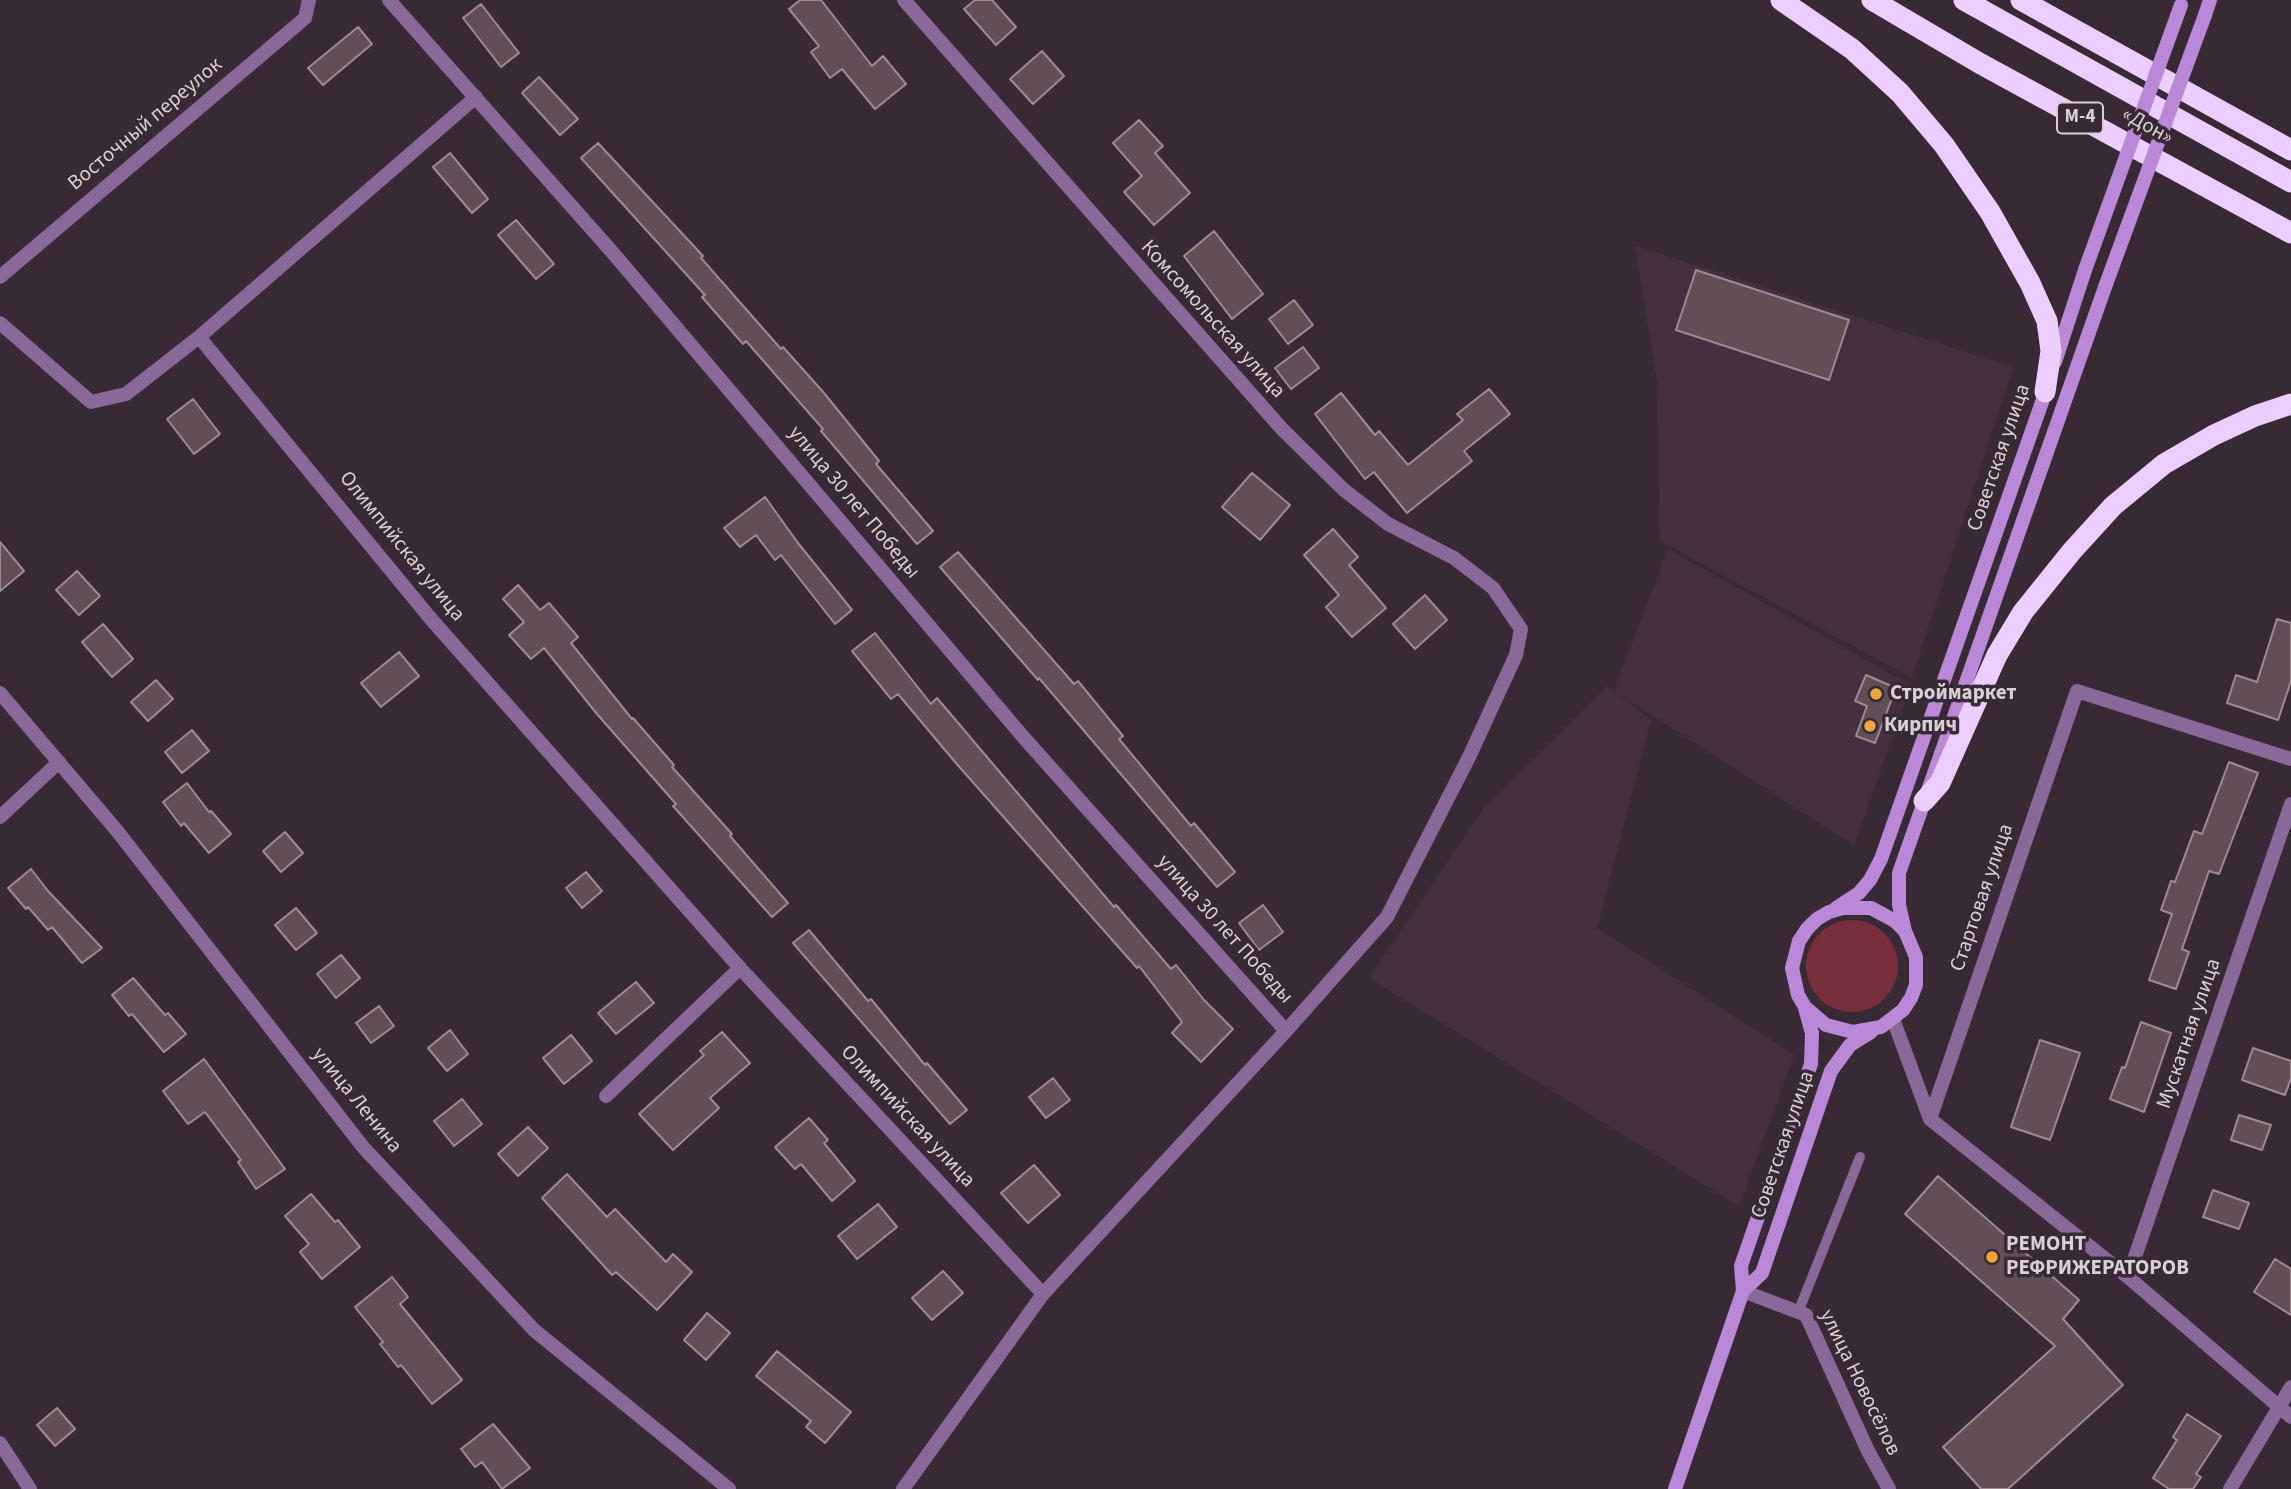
<!DOCTYPE html>
<html>
<head>
<meta charset="utf-8">
<style>
	body { margin:0 }
	canvas { display:block; background:#382a35 }
</style>
</head>
<body>
<canvas width="2291" height="1489"></canvas>
<script>
const ctx = document.querySelector('canvas').getContext('2d');
ctx.lineJoin = 'round';
function fillPath(path, color) { ctx.fillStyle = color; ctx.fill(path, 'evenodd'); }
const toPath = rows => new Path2D(rows.map(r => 'M' + r).join(''));
function stroke(path, color, width, dash) { ctx.strokeStyle = color; ctx.lineWidth = width; ctx.lineCap = dash ? 'butt' : 'round'; ctx.setLineDash(dash || []); ctx.stroke(path); }
function write(font, color, halo, rows, align = 'center') {
  ctx.font = font + ' "Source Sans 3",sans-serif'; ctx.lineWidth = 7; ctx.setLineDash([]); ctx.textBaseline = 'middle'; ctx.strokeStyle = halo; ctx.fillStyle = color; for (const [text, x, y, turn = 0] of rows) {
    ctx.save(); ctx.translate(x, y); ctx.rotate((+turn || 0) * Math.PI / 180); ctx.textAlign = isNaN(turn) ? turn : align; if (halo) ctx.strokeText(text, 0, 0); ctx.fillText(text, 0, 0); ctx.restore();
  }
}
fillPath(toPath([
	[1635,246,2013,367,1912,678,1660,541,1657,381],
	[1668,549,1911,685,1854,845,1617,693,1651,720,1597,928,1794,1055,1739,1206,1369,978,1484,808,1608,686,1614,690]
]), '#443040');
fillPath(toPath([
	'1806 966a46 46 0 1 1 92 0a46 46 0 1 1-92 0Z'
]), '#782f3b');
const building = toPath([
	[800,0,821,0,872,66,883,56,906,84,875,109,842,69,830,78,811,52,819,46,789,9,800,0],
	[975,0,992,0,1016,27,996,45,964,9,975,0],
	[481,4,519,53,501,67,463,18,481,4],
	[358,27,372,44,323,85,308,68,358,27],
	[1042,51,1064,76,1033,104,1010,79,1042,51],
	[539,77,578,119,560,135,522,93,539,77],
	[1139,120,1163,146,1155,153,1190,193,1154,225,1124,192,1142,176,1113,143,1139,120],
	[598,143,703,256,701,258,781,349,783,347,824,393,879,461,876,464,933,531,917,544,821,431,823,429,746,341,743,344,702,297,705,295,581,158,598,143],
	[450,153,488,199,472,213,433,167,450,153],
	[516,220,554,264,536,279,498,235,516,220],
	[1214,231,1263,294,1232,319,1184,256,1214,231],
	[1696,270,1849,320,1829,380,1676,330,1696,270],
	[1294,300,1313,325,1288,344,1269,319,1294,300],
	[1303,347,1319,368,1291,389,1275,368,1303,347],
	[1489,389,1510,414,1464,451,1472,461,1407,513,1374,472,1365,479,1315,414,1341,393,1375,435,1379,431,1408,465,1463,420,1457,414,1489,389],
	[193,399,220,434,194,454,167,419,193,399],
	[1252,473,1290,505,1260,540,1222,507,1252,473],
	[765,497,798,543,852,610,835,624,781,555,775,560,756,535,740,547,724,528,765,497],
	[1333,529,1358,557,1349,565,1386,608,1352,637,1326,607,1339,595,1304,555,1333,529],
	[0,542,24,571,0,591,0,542],
	[958,552,1074,684,1078,681,1123,736,1119,739,1191,826,1194,823,1235,872,1217,887,1039,678,1038,680,940,567,958,552],
	[77,571,100,596,79,615,56,590,77,571],
	[518,585,540,610,549,603,578,637,571,643,632,719,633,718,674,765,672,767,732,834,730,836,788,903,772,917,673,806,676,804,597,714,544,648,531,659,509,635,524,622,503,599,518,585],
	[1425,595,1447,620,1415,649,1393,624,1425,595],
	[2277,619,2291,623,2291,681,2278,720,2227,703,2236,675,2257,682,2277,619],
	[103,624,133,659,112,677,82,642,103,624],
	[875,633,931,704,937,698,1114,907,1116,905,1171,969,1176,965,1204,1000,1233,1029,1201,1062,1172,1033,1182,1022,1139,966,1137,968,955,762,898,694,891,699,852,651,875,633],
	[399,652,419,676,381,707,361,683,399,652],
	[1866,675,1896,688,1875,743,1856,736,1867,706,1855,701,1866,675],
	[156,680,173,699,148,721,131,702,156,680],
	[192,730,209,751,182,773,165,752,192,730],
	[2229,762,2258,773,2219,874,2209,871,2182,949,2189,952,2176,989,2149,980,2172,914,2161,910,2171,881,2175,882,2194,831,2202,834,2229,762],
	[187,783,209,812,211,811,231,834,209,853,184,823,181,826,163,802,187,783],
	[285,832,303,853,281,872,263,851,285,832],
	[31,869,48,891,102,948,82,963,52,927,48,930,28,907,26,909,8,888,31,869],
	[586,872,602,891,582,908,566,888,586,872],
	[1263,905,1283,932,1259,950,1239,923,1263,905],
	[296,908,317,933,296,950,275,925,296,908],
	[809,930,868,1001,871,999,925,1065,927,1063,967,1110,950,1124,793,943,809,930],
	[341,955,360,978,336,998,317,974,341,955],
	[133,978,165,1015,168,1013,186,1034,164,1052,132,1014,129,1016,112,995,133,978],
	[636,982,654,1003,616,1034,598,1013,636,982],
	[379,1006,394,1026,371,1043,356,1023,379,1006],
	[2141,1022,2171,1033,2144,1112,2110,1099,2122,1067,2125,1068,2141,1022],
	[450,1030,468,1054,447,1071,428,1048,450,1030],
	[722,1032,750,1063,710,1098,719,1108,673,1150,639,1114,704,1055,700,1051,722,1032],
	[571,1035,592,1061,564,1084,543,1058,571,1035],
	[2040,1040,2080,1053,2050,1140,2011,1127,2040,1040],
	[2253,1048,2291,1061,2291,1078,2285,1095,2242,1080,2253,1048],
	[204,1059,285,1169,256,1189,238,1162,241,1160,205,1112,188,1124,163,1091,204,1059],
	[1053,1078,1070,1100,1046,1118,1029,1097,1053,1078],
	[462,1099,482,1124,454,1146,434,1121,462,1099],
	[2239,1115,2271,1125,2262,1150,2231,1140,2239,1115],
	[809,1118,828,1140,824,1143,855,1181,832,1201,801,1164,795,1169,775,1147,809,1118],
	[528,1127,548,1148,518,1176,498,1154,528,1127],
	[1034,1165,1060,1195,1028,1223,1001,1193,1034,1165],
	[567,1174,607,1217,615,1209,666,1262,673,1254,692,1272,657,1310,616,1272,612,1275,542,1198,567,1174],
	[1938,1176,2079,1300,2063,1319,2123,1385,2008,1489,1981,1489,1943,1447,2055,1346,1905,1214,1938,1176],
	[2213,1190,2249,1203,2239,1229,2203,1217,2213,1190],
	[311,1194,335,1222,338,1220,360,1247,322,1279,300,1252,309,1244,285,1216,311,1194],
	[878,1204,897,1227,857,1259,838,1236,878,1204],
	[2275,1259,2291,1269,2291,1315,2254,1292,2275,1259],
	[943,1271,963,1293,932,1320,912,1298,943,1271],
	[392,1277,408,1297,400,1304,462,1380,432,1404,401,1365,398,1367,380,1344,383,1342,355,1307,392,1277],
	[707,1313,730,1333,706,1360,684,1340,707,1313],
	[777,1351,851,1412,825,1443,806,1427,811,1421,756,1376,777,1351],
	[57,1408,75,1429,55,1446,37,1425,57,1408],
	[2187,1414,2221,1436,2196,1474,2201,1477,2193,1489,2169,1489,2153,1478,2177,1440,2173,1437,2187,1414],
	[493,1424,530,1468,502,1489,482,1462,475,1467,461,1449,493,1424]
]);
fillPath(building, '#614e56');
stroke(building, '#9f8a92', 2);
stroke(toPath([
	[1799,1310,1860,1157]
]), '#88699a', 10);
stroke(toPath([
	[389,0,613,253,1025,739,1286,1031],
	[0,277,305,18,309,0],
	[0,323,91,402,126,394,199,337,476,97],
	[199,337,431,619,740,968,1043,1294],
	[0,817,59,762],
	[1893,1019,1930,1119,2128,1277,2291,1417],
	[606,1096,740,968],
	[1930,1119,2077,691,2291,759],
	[2128,1277,2291,804],
	[1743,1291,1806,1315,1868,1451,1889,1489],
	[0,1443,30,1489],
	[903,1489,1043,1294,1286,1031,1387,917,1469,757,1516,655,1521,629,1493,588,1454,558,1388,524,1344,490,1282,429,904,0],
	[2230,1489,2291,1387]
]), '#88699a', 14);
stroke(toPath([
	[0,693,118,832,363,1147,534,1330,729,1489]
]), '#88699a', 14);
stroke(toPath([
	[2205,15,2210,0],
	[2055,362,2085,270],
	[1836,908,1859,893,1870,880,1881,859,2048,385],
	[1905,931,1895,921,1871,908,1843,908,1829,912,1817,919,1807,929,1799,941,1792,968,1798,995,1805,1007,1826,1025,1853,1032,1881,1027,1903,1010,1911,998,1916,985,1916,957,1905,931,1899,905,1899,873,2105,287],
	[1743,1291,1762,1273,1831,1071,1850,1045,1871,1032],
	[1675,1489,1743,1291,1741,1266,1811,1064,1812,1033,1805,1008]
]), '#ba88d6', 14);
stroke(toPath([
	[1781,0,1852,49,1900,93,1944,145,1990,212,2030,283,2047,321,2051,351,2045,392],
	[1872,0,1981,64,2291,233],
	[1964,0,2291,182],
	[2021,0,2291,150],
	[1924,801,1940,783,1997,655,2023,612,2072,551,2113,506,2164,464,2214,435,2255,416,2291,404]
]), '#eccefe', 21);
stroke(toPath([
	[2085,270,2181,5],
	[2105,287,2205,15]
]), '#ba88d6', 14);
for (const [x, y, r, color] of [
	[1876,694,7,"#eea73d"],
	[1870,726,7,"#eea73d"],
	[1992,1257,7,"#eea73d"]
]) { const dot = new Path2D(); dot.arc(x, y, r, 0, 2 * Math.PI); ctx.fillStyle = color; ctx.fill(dot); stroke(dot, '#382a35', 2.5); }
for (const [x, y, w] of [
	[2080,118,46]
]) { const box = new Path2D(); box.roundRect(x - w / 2, y - 15.5, w, 31, 5); ctx.fillStyle = '#382a35'; ctx.fill(box); stroke(box, '#d9d0d7', 2); }
write('bold 19px', '#d9d0d7', null, [
	["М-4",2080,118]
]);
write('21px', '#d9d0d7', '#382a35', [
	["Восточный переулок",146,125,-40],
	["«Дон»",2147,127,29],
	["Комсомольская улица",1212,320,48],
	["Советская улица",2000,458,-71],
	["улица 30 лет Победы",853,503,50],
	["Олимпийская улица",401,547,51],
	["Стартовая улица",1983,898,-71],
	["улица 30 лет Победы",1224,930,48],
	["Мускатная улица",2190,1034,-71],
	["улица Ленина",356,1101,51],
	["Олимпийская улица",907,1117,47],
	["Советская улица",1784,1145,-71],
	["улица Новосёлов",1859,1383,64]
]);
write('bold 21px', '#d9d0d7', '#382a35', [
	["Строймаркет",1890,694],
	["Кирпич",1884,726],
	["РЕМОНТ",2006,1245],
	["РЕФРИЖЕРАТОРОВ",2006,1269]
], 'left');
</script>
</body>
</html>
